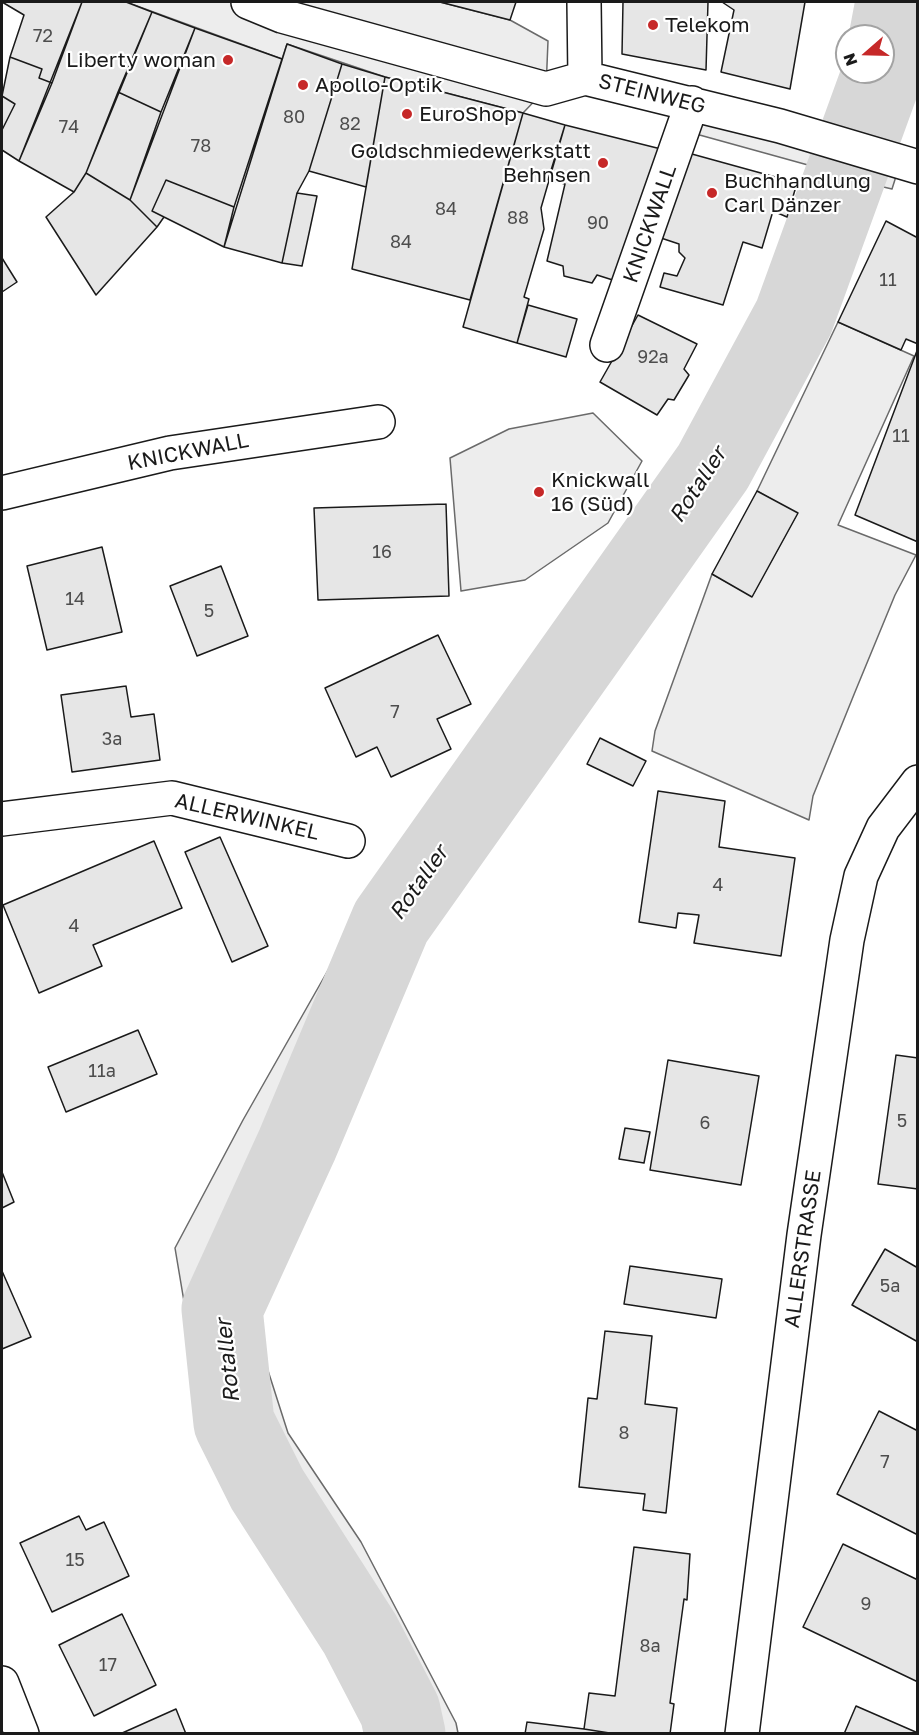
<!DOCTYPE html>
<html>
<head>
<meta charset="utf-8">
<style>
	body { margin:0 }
	#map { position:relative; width:919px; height:1735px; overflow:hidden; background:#fff; font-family:"Golos Text",sans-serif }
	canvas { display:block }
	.frame { position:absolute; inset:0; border:3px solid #1a1a1a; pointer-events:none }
	.north { position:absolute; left:835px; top:24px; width:60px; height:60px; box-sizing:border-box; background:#fff; border:2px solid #a3a3a3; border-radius:50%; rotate:250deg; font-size:16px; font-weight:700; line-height:24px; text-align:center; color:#1a1a1a }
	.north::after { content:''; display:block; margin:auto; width:21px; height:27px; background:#c62828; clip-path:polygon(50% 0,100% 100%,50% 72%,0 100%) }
</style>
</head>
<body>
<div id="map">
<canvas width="919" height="1735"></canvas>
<div class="frame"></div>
<div class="north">N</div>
</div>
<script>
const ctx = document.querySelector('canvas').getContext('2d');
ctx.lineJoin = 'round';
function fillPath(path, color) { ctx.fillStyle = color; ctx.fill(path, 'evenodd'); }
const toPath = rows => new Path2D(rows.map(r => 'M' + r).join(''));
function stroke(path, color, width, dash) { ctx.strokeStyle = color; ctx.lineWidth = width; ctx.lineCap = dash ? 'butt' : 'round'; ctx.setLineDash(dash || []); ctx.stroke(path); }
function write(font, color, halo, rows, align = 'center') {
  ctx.font = font + ' "Golos Text",sans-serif'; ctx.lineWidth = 4.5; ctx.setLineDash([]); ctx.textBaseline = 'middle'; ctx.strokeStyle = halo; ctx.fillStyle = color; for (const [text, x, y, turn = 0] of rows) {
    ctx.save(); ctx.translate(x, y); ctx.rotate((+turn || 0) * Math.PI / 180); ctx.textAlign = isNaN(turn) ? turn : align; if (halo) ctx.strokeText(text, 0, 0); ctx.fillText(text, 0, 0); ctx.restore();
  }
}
const built = toPath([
	[126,2,440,2,510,20,548,41,546,89,523,113,385,77,287,44,282,59,126,2],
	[871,2,917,2,917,33,906,89,881,166,898,170,892,189,875,185,835,308,750,466,443,904,273,1244,255,1330,288,1433,361,1542,456,1723,458,1733,378,1733,376,1721,224,1462,196,1373,175,1248,243,1120,394,854,572,606,707,440,809,223,826,170,696,134,701,116,831,153,856,72,883,72,883,36,864,36,871,2],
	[838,322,914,356,838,525,916,555,895,595,855,692,813,796,809,820,652,751,655,731,712,574,752,596,797,514,757,491,838,322],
	[593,413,642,461,608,523,525,580,461,591,450,458,509,429,593,413]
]);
fillPath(built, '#ededed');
stroke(built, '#6a6a6a', 1.5);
stroke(toPath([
	[883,71,896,2],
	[405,1734,400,1711,360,1634,267,1489,234,1423,222,1309,297,1145,391,922,713,467,794,317,883,72]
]), '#d7d7d7', 81);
const building = toPath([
	[2,2,82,2,52,83,39,78,42,69,10,57,24,15,2,2],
	[82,2,126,2,152,12,86,173,74,192,19,161,82,2],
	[440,2,516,2,510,20,440,2],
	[623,2,708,2,706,70,622,54,623,2],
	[722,2,805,2,790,89,721,72,734,10,722,2],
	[152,12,195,28,161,112,118,92,152,12],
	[195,28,282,59,234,207,166,180,152,211,164,217,157,227,130,200,195,28],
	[287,44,342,64,309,171,297,193,282,263,224,247,287,44],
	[10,57,42,69,39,78,52,83,19,161,2,150,2,130,15,104,2,96,10,57],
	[342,64,385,77,366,187,309,171,342,64],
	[385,77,523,113,470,300,352,269,385,77],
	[118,92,161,112,130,200,86,173,118,92],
	[2,96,15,104,2,130,2,96],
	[523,113,565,125,541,208,544,229,524,297,529,299,517,343,463,327,523,113],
	[565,125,665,150,619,282,597,275,592,283,564,276,563,266,547,261,565,184,548,180,565,125],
	[681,151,797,183,787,217,773,211,762,248,743,242,723,305,660,287,664,273,677,276,685,258,679,252,679,244,655,236,681,151],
	[86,173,130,200,157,227,96,295,46,217,74,192,86,173],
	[166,180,234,207,224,247,152,211,166,180],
	[297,193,317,196,302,266,282,263,297,193],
	[886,221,918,238,918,344,906,339,901,350,838,322,886,221],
	[2,258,17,282,2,292,2,258],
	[528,305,577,319,566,357,517,343,528,305],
	[638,315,697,344,684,369,689,375,674,400,668,399,657,415,600,382,638,315],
	[918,348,918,542,855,515,918,348],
	[757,491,798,513,752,597,712,574,757,491],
	[446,504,449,596,318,600,314,508,446,504],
	[102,547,122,632,47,650,27,566,102,547],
	[221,566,248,636,197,656,170,586,221,566],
	[438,635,471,704,437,719,451,749,391,777,377,747,356,757,325,688,438,635],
	[126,686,131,717,154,714,160,760,72,772,61,695,126,686],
	[600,738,646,761,633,786,587,764,600,738],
	[658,791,725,801,719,847,795,858,781,956,694,943,699,915,678,913,676,928,639,922,658,791],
	[220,837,268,946,232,962,185,852,220,837],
	[154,841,182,908,93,945,102,966,39,993,3,905,154,841],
	[138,1030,157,1074,66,1112,48,1067,138,1030],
	[896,1055,918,1058,918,1189,878,1184,896,1055],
	[668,1060,759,1076,741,1185,650,1170,668,1060],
	[625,1128,650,1132,644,1163,619,1159,625,1128],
	[2,1172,14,1202,2,1208,2,1172],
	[885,1249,918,1268,918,1342,852,1305,885,1249],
	[630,1266,722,1279,716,1318,624,1304,630,1266],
	[2,1271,31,1337,2,1349,2,1271],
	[605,1331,652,1336,645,1404,677,1408,666,1513,643,1510,645,1494,579,1487,588,1398,597,1399,605,1331],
	[879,1411,918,1431,918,1535,837,1494,879,1411],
	[79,1516,86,1530,104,1522,129,1576,52,1612,20,1543,79,1516],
	[843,1544,918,1580,918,1682,803,1627,843,1544],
	[634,1547,690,1554,687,1600,684,1599,670,1703,674,1704,670,1734,616,1734,584,1729,589,1693,615,1696,634,1547],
	[122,1614,156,1685,94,1716,59,1645,122,1614],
	[856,1706,918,1733,918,1734,844,1734,856,1706],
	[176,1709,186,1734,120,1734,176,1709],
	[527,1722,584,1729,616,1734,525,1734,527,1722]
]);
fillPath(building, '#e6e6e6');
stroke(building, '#1a1a1a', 1.5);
const street = toPath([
	[248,2,282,16,546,89,585,78,780,126,918,167],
	[584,2,585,78],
	[607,345,692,103],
	[2,493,170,453,378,422],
	[2,819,172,798,348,841],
	[2,1683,22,1734]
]);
const secondary = toPath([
	[742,1734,804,1235,847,940,861,876,883,828,918,782]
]);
stroke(street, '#1a1a1a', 36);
stroke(secondary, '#1a1a1a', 36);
stroke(street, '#fff', 33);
stroke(secondary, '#fff', 33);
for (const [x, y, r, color] of [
	[653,25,6,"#c62828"],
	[228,60,6,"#c62828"],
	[303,85,6,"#c62828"],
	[407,114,6,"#c62828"],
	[603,163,6,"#c62828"],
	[712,193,6,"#c62828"],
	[539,492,6,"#c62828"]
]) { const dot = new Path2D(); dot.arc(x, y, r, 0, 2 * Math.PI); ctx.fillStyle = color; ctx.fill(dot); stroke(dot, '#fff', 2); }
write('18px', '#4d4d4d', null, [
	["72",43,36],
	["80",294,117],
	["82",350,124],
	["74",69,127],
	["78",201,146],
	["84",446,209],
	["88",518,218],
	["90",598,223],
	["84",401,242],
	["11",888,280],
	["92a",653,357],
	["11",901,436],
	["16",382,552],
	["14",75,599],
	["5",209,611],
	["7",395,712],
	["3a",112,739],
	["4",718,885],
	["4",74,926],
	["11a",102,1071],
	["5",902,1121],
	["6",705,1123],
	["5a",890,1286],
	["8",624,1433],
	["7",885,1462],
	["15",75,1560],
	["9",866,1604],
	["8a",650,1646],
	["17",108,1665]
]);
write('21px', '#1a1a1a', '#fff', [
	["Telekom",665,25],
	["Liberty woman",216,60,"right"],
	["Apollo-Optik",315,85],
	["EuroShop",419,114],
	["Goldschmiedewerkstatt",591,151,"right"],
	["Behnsen",591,175,"right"],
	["Buchhandlung",724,181],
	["Carl Dänzer",724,205],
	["Knickwall",551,480],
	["16 (Süd)",551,504]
], 'left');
write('21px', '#1a1a1a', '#fff', [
	["STEINWEG",652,94,14],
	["KNICKWALL",650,224,-71],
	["KNICKWALL",188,452,-11],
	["ALLERWINKEL",247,817,13],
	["ALLERSTRASSE",803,1249,-82]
]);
write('italic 22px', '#1a1a1a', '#fff', [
	["Rotaller",698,485,-57],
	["Rotaller",419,883,-55],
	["Rotaller",228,1361,-96]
]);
</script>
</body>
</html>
